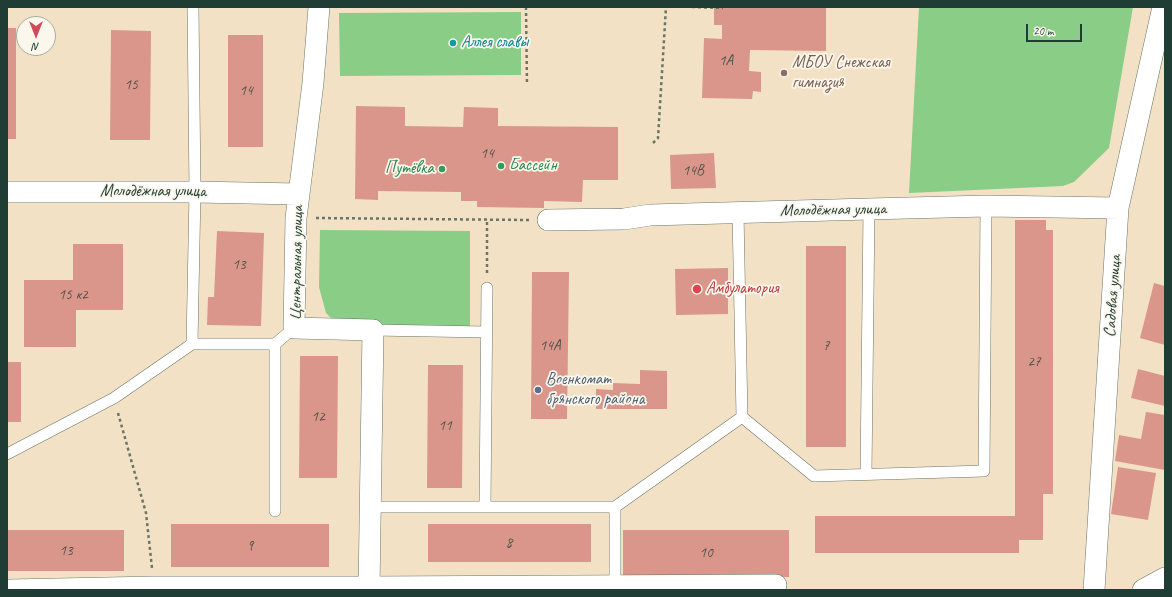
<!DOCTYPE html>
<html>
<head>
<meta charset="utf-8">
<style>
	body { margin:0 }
	#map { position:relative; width:1172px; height:597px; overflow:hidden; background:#f3e1c6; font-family:Caveat,sans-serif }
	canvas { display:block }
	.frame { position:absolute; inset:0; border:8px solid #1f3d34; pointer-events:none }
	.north { position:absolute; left:16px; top:16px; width:40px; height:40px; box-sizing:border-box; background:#fbf7ec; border:1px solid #a3ada2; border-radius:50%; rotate:180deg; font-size:11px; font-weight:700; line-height:16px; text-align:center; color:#1f3d34 }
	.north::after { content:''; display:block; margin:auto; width:14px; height:18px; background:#d1495b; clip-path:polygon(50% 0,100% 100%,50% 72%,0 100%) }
	.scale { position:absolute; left:1026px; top:24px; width:56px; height:18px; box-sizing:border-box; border:2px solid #1f3d34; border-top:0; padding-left:5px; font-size:12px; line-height:14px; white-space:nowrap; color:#1f3d34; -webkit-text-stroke:3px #fbf7ec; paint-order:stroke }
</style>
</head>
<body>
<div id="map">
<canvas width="1172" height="597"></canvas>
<div class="frame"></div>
<div class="north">N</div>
<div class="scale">20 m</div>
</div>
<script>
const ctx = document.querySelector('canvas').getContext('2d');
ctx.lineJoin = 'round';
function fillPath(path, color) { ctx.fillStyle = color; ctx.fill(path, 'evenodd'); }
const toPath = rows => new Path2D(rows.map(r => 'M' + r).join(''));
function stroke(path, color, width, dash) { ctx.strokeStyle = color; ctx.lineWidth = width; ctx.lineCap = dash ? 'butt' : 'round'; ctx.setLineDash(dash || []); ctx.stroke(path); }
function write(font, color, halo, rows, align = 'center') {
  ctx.font = font + ' Caveat,sans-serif'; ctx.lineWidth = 3.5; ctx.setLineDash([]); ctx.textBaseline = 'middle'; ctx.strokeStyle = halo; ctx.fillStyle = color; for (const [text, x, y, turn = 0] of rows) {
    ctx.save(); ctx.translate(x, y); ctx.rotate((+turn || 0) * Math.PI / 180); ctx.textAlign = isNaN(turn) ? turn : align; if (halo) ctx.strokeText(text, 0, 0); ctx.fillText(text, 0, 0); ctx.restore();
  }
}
fillPath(toPath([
	[919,7,1133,7,1109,148,1074,182,1063,186,909,193],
	[521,12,521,75,340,76,339,13],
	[320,230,470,231,470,328,339,326,326,313,319,287]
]), '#8acd86');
fillPath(toPath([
	[714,7,826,7,826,51,750,50,749,71,761,72,761,92,753,91,752,99,702,98,704,38,722,39,722,25,714,25],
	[7,28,16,28,16,139,7,139],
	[111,30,151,31,150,140,110,140],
	[228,35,263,35,263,147,228,147],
	[356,106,405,107,405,126,463,127,464,107,498,108,498,126,618,127,618,180,583,180,582,202,544,201,544,208,477,207,477,201,461,201,461,192,378,191,378,200,355,199],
	[714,153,716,188,671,189,670,155],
	[1015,220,1046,220,1046,230,1053,230,1053,494,1043,494,1043,540,1019,540,1019,553,815,553,815,516,1015,516],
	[217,231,264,233,261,326,207,325,208,297,214,297],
	[73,244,123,244,123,310,76,310,76,347,24,347,24,280,73,280],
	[806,246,846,246,846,447,806,447],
	[728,268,728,314,676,315,675,269],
	[532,272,569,272,567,419,531,419],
	[1154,283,1165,286,1165,345,1140,338],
	[300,356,338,356,337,478,299,478],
	[7,362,21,362,21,422,7,422],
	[428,365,463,365,462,488,427,488],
	[1138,369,1165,376,1165,406,1131,398],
	[640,370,667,371,667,409,596,409,596,389,613,390,613,383,640,384],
	[1146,412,1165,415,1165,470,1115,461,1119,435,1141,439],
	[1118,467,1156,473,1148,520,1111,514],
	[171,524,329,524,329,567,171,567],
	[428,524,591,524,591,562,428,562],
	[7,530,124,530,124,571,7,571],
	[623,530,789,530,789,577,623,577]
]), '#da968a');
const lane = toPath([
	[373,330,486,332],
	[192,344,275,344,294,328],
	[742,417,814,476,984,471,986,206],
	[7,454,114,398,192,344,195,192,193,7],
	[866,474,869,209],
	[370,507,615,507],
	[485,507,487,288],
	[275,511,275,344],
	[615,585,615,507,742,417,738,212]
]);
const street = toPath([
	[319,7,313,83,296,218,294,328,373,330,369,590],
	[7,192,195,192,298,194],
	[548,220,624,219,650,215,869,209,986,206,1118,208],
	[9,590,154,587,369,587,776,585],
	[1094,590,1118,208,1163,7],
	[1143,590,1165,578]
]);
stroke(lane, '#697667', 12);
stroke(street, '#697667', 22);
stroke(toPath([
	[526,7,527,85],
	[692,7,723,8],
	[653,143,658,138,666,7],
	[316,218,529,220],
	[487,273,487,219],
	[118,413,146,513,152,568]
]), '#697667', 2.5, [3, 3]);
stroke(lane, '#fff', 11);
stroke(street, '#fff', 21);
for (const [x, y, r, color] of [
	[453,43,4,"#0f9aa8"],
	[784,73,4,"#8d6e63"],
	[501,166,4,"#2e9e5b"],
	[442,169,4,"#2e9e5b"],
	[697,289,5,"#e0444e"],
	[538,390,4,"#5c6f8a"]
]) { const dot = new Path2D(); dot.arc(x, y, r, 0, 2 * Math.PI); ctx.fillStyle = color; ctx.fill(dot); stroke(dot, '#fbf7ec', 1.5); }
write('15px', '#4e534a', null, [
	["1А",726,61],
	["15",131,85],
	["14",246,91],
	["14",487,154],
	["14В",693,171],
	["13",239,265],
	["15 к2",73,295],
	["14А",550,346],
	["7",826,346],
	["27",1034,362],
	["12",318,417],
	["11",445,426],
	["8",509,543],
	["9",250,546],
	["13",66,551],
	["10",706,553]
]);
write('17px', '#0d838f', '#fbf7ec', [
	["Аллея славы",461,43]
], 'left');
write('17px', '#785e54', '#fbf7ec', [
	["МБОУ Снежская",792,63],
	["гимназия",792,83]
], 'left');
write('17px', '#27864d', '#fbf7ec', [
	["Бассейн",509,166],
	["Путёвка",434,169,"right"]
], 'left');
write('17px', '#1f3d34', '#fbf7ec', [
	["Молодёжная улица",153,192],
	["Молодёжная улица",833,210,-1],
	["Центральная улица",297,263,-89],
	["Садовая улица",1113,296,-86]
]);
write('17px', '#be3a42', '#fbf7ec', [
	["Амбулатория",706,289]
], 'left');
write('17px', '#4e5e75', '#fbf7ec', [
	["Военкомат",546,380],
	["брянского района",546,400]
], 'left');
</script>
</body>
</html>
